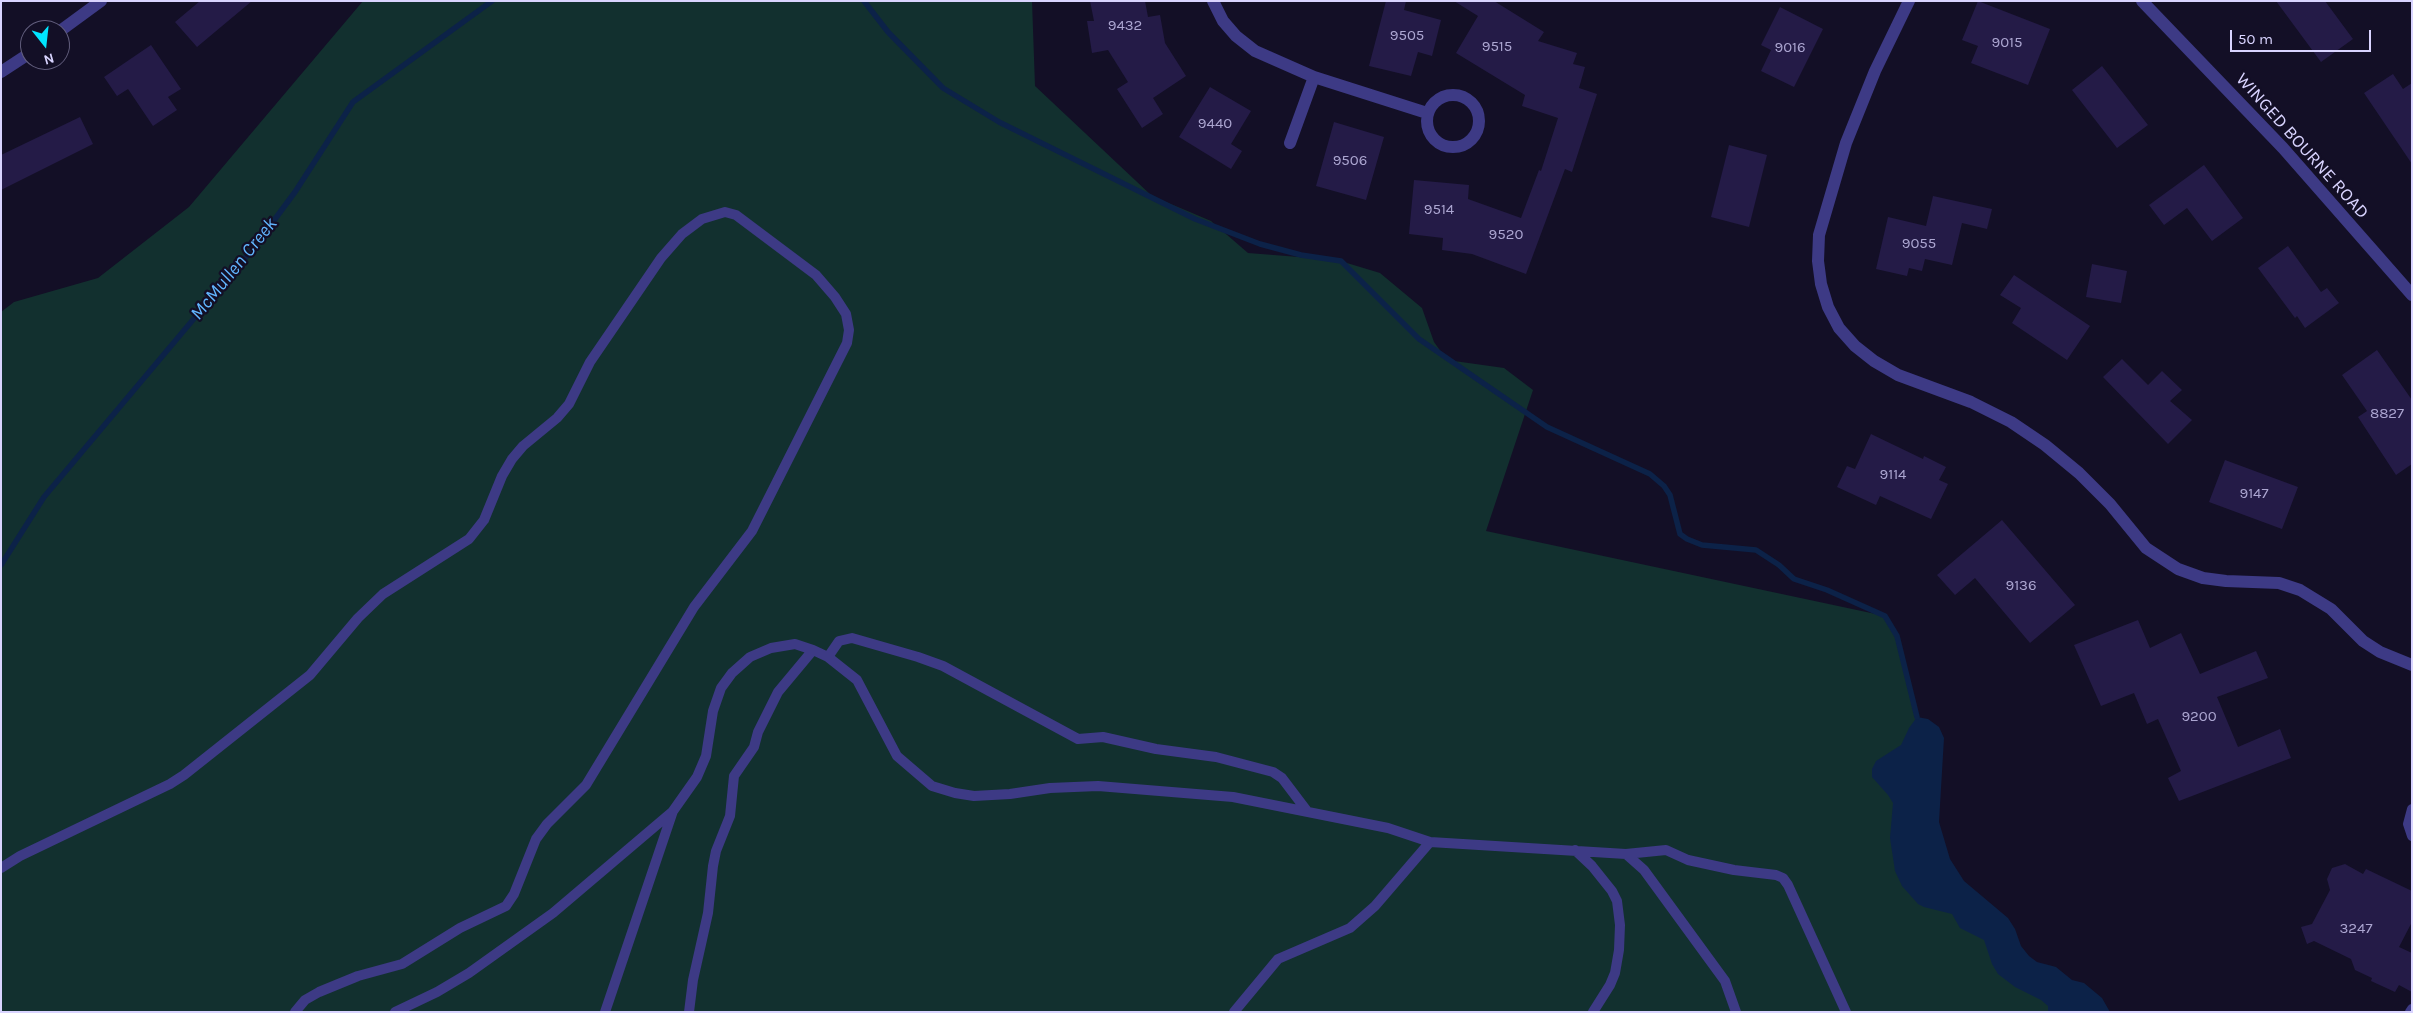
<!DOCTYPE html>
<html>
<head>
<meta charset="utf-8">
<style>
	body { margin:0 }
	#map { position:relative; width:2413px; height:1013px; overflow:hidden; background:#130f26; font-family:Karla,sans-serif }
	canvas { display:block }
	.frame { position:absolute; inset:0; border:2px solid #d9d4ff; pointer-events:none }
	.north { position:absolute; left:20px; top:20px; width:50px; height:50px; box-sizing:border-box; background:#130f26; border:1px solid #625e7d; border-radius:50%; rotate:164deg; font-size:14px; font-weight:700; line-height:20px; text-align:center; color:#d9d4ff }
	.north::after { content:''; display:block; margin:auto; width:18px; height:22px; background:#00e5ff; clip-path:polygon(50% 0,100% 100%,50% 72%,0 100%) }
	.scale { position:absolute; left:2230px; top:30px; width:141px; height:22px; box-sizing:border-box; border:2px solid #d9d4ff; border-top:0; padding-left:6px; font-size:15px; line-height:18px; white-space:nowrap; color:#d9d4ff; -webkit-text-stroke:4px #130f26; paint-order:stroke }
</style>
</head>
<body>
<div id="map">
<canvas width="2413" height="1013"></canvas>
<div class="frame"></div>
<div class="north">N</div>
<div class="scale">50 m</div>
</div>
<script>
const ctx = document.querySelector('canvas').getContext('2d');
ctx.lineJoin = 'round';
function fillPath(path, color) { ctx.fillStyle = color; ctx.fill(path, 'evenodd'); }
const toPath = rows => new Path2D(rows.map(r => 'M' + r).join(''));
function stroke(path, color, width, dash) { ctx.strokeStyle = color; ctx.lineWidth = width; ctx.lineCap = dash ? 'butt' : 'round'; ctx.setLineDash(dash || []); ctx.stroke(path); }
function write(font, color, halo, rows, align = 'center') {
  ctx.font = font + ' Karla,sans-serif'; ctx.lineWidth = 4.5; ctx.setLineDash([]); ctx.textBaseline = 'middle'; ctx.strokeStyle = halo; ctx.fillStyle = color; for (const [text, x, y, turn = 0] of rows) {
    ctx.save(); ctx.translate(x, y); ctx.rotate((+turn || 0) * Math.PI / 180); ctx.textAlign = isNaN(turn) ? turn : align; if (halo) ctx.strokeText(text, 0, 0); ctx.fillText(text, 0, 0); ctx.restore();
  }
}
fillPath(toPath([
	[363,1,1032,1,1035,86,1152,196,1211,221,1248,253,1337,260,1380,273,1422,308,1434,342,1447,360,1504,368,1533,390,1486,531,1885,616,1898,642,1917,717,1936,740,1925,849,2034,977,2096,1012,1,1012,1,312,14,302,98,278,189,207]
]), '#12302f');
fillPath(toPath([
	[1917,717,1928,719,1939,727,1944,738,1939,822,1950,859,1964,881,2008,918,2015,929,2021,946,2029,956,2037,962,2056,967,2072,980,2084,983,2102,998,2110,1012,2048,1012,2048,1006,2041,1000,2015,987,1998,974,1992,964,1984,940,1960,928,1952,914,1924,907,1918,904,1902,886,1895,871,1890,838,1893,803,1888,795,1872,777,1872,769,1876,761,1901,745,1909,728]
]), '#0c2248');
stroke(toPath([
	[864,1,888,32,943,88,999,122,1195,219,1260,244,1301,255,1341,261,1419,339,1547,427,1650,474,1664,486,1670,495,1680,534,1687,539,1702,545,1756,550,1779,565,1794,579,1827,590,1885,616,1897,636,1917,717],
	[1,565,44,497,255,246,295,192,353,102,492,1]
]), '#0c2248', 5.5);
fillPath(toPath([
	[200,1,252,1,197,47,175,22],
	[1090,1,1145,1,1148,17,1160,15,1165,43,1186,76,1153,98,1163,114,1142,128,1117,89,1128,82,1108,50,1092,53,1087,21,1094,21],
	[1386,1,1406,1,1404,10,1441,20,1432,56,1418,52,1411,76,1369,66],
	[1454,1,1494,1,1544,32,1538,41,1577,53,1573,64,1585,67,1579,88,1597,94,1572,172,1565,169,1526,274,1472,254,1442,250,1443,238,1409,234,1414,180,1469,185,1468,199,1521,218,1539,170,1541,171,1558,118,1522,106,1525,95,1456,53,1478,16],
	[1978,1,2050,29,2028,85,1971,63,1978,46,1962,40],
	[2276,1,2325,1,2353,39,2321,62],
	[1780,7,1823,29,1794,87,1761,71,1771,50,1761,45],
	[151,45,181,89,168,97,177,110,153,126,128,89,117,96,104,77],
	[2102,66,2148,125,2117,148,2072,90],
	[2393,74,2403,89,2412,83,2412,164,2364,93],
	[1210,87,1251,111,1231,144,1242,151,1231,169,1179,137],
	[80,117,93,144,1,190,1,155],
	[1334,122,1384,137,1366,200,1316,186],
	[1729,145,1767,155,1749,227,1711,217],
	[2204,165,2243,218,2212,241,2187,208,2164,225,2149,205],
	[1933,196,1992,209,1987,229,1962,223,1952,265,1925,259,1922,271,1909,268,1907,276,1876,269,1888,217,1926,226],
	[2288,246,2321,292,2327,288,2339,303,2305,328,2297,316,2295,318,2258,268],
	[2092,264,2127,271,2121,303,2086,297],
	[2014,275,2090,326,2067,360,2012,323,2021,308,2000,295],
	[2377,350,2412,400,2412,464,2396,475,2358,417,2367,411,2342,375],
	[2122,359,2148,385,2162,371,2182,390,2170,401,2192,420,2168,444,2103,377],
	[1871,434,1923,459,1924,456,1946,467,1939,480,1948,484,1931,519,1880,496,1876,505,1837,487,1847,466,1855,469],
	[2225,460,2298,487,2282,529,2209,502],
	[2002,520,2075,605,2030,643,1975,578,1955,595,1937,575],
	[2138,620,2150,648,2181,633,2200,674,2256,651,2268,678,2217,697,2238,747,2280,729,2291,758,2179,801,2168,778,2181,771,2158,719,2147,724,2134,693,2101,706,2074,645],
	[2345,864,2363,874,2366,869,2412,891,2412,922,2399,947,2412,953,2412,992,2399,985,2395,992,2371,981,2372,978,2355,970,2351,959,2314,941,2307,944,2301,927,2312,924,2330,890,2327,879,2332,868]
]), '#241b47');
stroke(toPath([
	[828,657,839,641,852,638,918,657,943,666,1078,739,1103,737,1156,749,1216,757,1273,772,1282,778,1307,811],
	[2412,809,2408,824,2412,836],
	[1575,850,1592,866,1612,891,1617,901,1620,925,1619,950,1615,973,1610,985,1593,1012],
	[1626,854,1666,850,1688,860,1734,870,1776,875,1783,878,1788,885,1846,1012],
	[1,868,20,856,170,784,184,775,310,675,358,618,383,594,469,539,484,520,502,476,512,459,523,446,557,418,569,404,590,362,661,258,682,234,702,219,725,212,736,215,816,275,835,297,846,314,849,330,847,343,752,531,694,607,586,785,547,824,536,839,514,894,506,906,460,928,402,964,358,976,319,992,305,1000,295,1012],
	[395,1012,437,992,469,973,553,913,672,812],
	[605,1012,673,811,697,777,706,756,713,711,721,688,732,673,750,657,771,648,795,644,813,650,828,657,857,680,897,756,932,786,955,793,974,796,1010,794,1050,788,1098,786,1233,797,1388,828,1430,842,1626,854,1644,870,1725,981,1736,1012],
	[689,1012,693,980,708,913,713,866,716,851,730,816,734,776,754,747,758,732,778,692,813,650],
	[1234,1012,1278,959,1350,928,1375,906,1430,842],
	[2410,1012,2412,1009]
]), '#3d3a85', 10);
stroke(toPath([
	[1213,1,1223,21,1236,36,1255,51,1314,77,1427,113],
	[1909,1,1875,71,1846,143,1819,235,1818,261,1821,284,1828,307,1839,328,1855,346,1874,361,1898,375,1971,402,2011,422,2045,445,2079,473,2110,504,2146,548,2178,569,2203,578,2226,581,2279,583,2300,590,2331,609,2363,641,2380,652,2412,665],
	[2142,1,2283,148,2412,295],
	[60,31,101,1],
	[1,72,30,53],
	'1427 121a26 26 0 1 1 52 0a26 26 0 1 1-52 0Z',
	[1290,143,1314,77]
]), '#3d3a85', 12);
write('15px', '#aca6d1', null, [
	["9432",1125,26],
	["9505",1407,36],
	["9015",2007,43],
	["9515",1497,47],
	["9016",1790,48],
	["9440",1215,124],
	["9506",1350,161],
	["9514",1439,210],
	["9520",1506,235],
	["9055",1919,244],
	["8827",2387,414],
	["9114",1893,475],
	["9147",2254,494],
	["9136",2021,586],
	["9200",2199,717],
	["3247",2356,929]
]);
write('18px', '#d9d4ff', '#130f26', [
	["WINGED BOURNE ROAD",2302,146,48]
]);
write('italic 19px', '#62b6ff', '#130f26', [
	["McMullen Creek",234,269,-51]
]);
</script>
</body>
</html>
